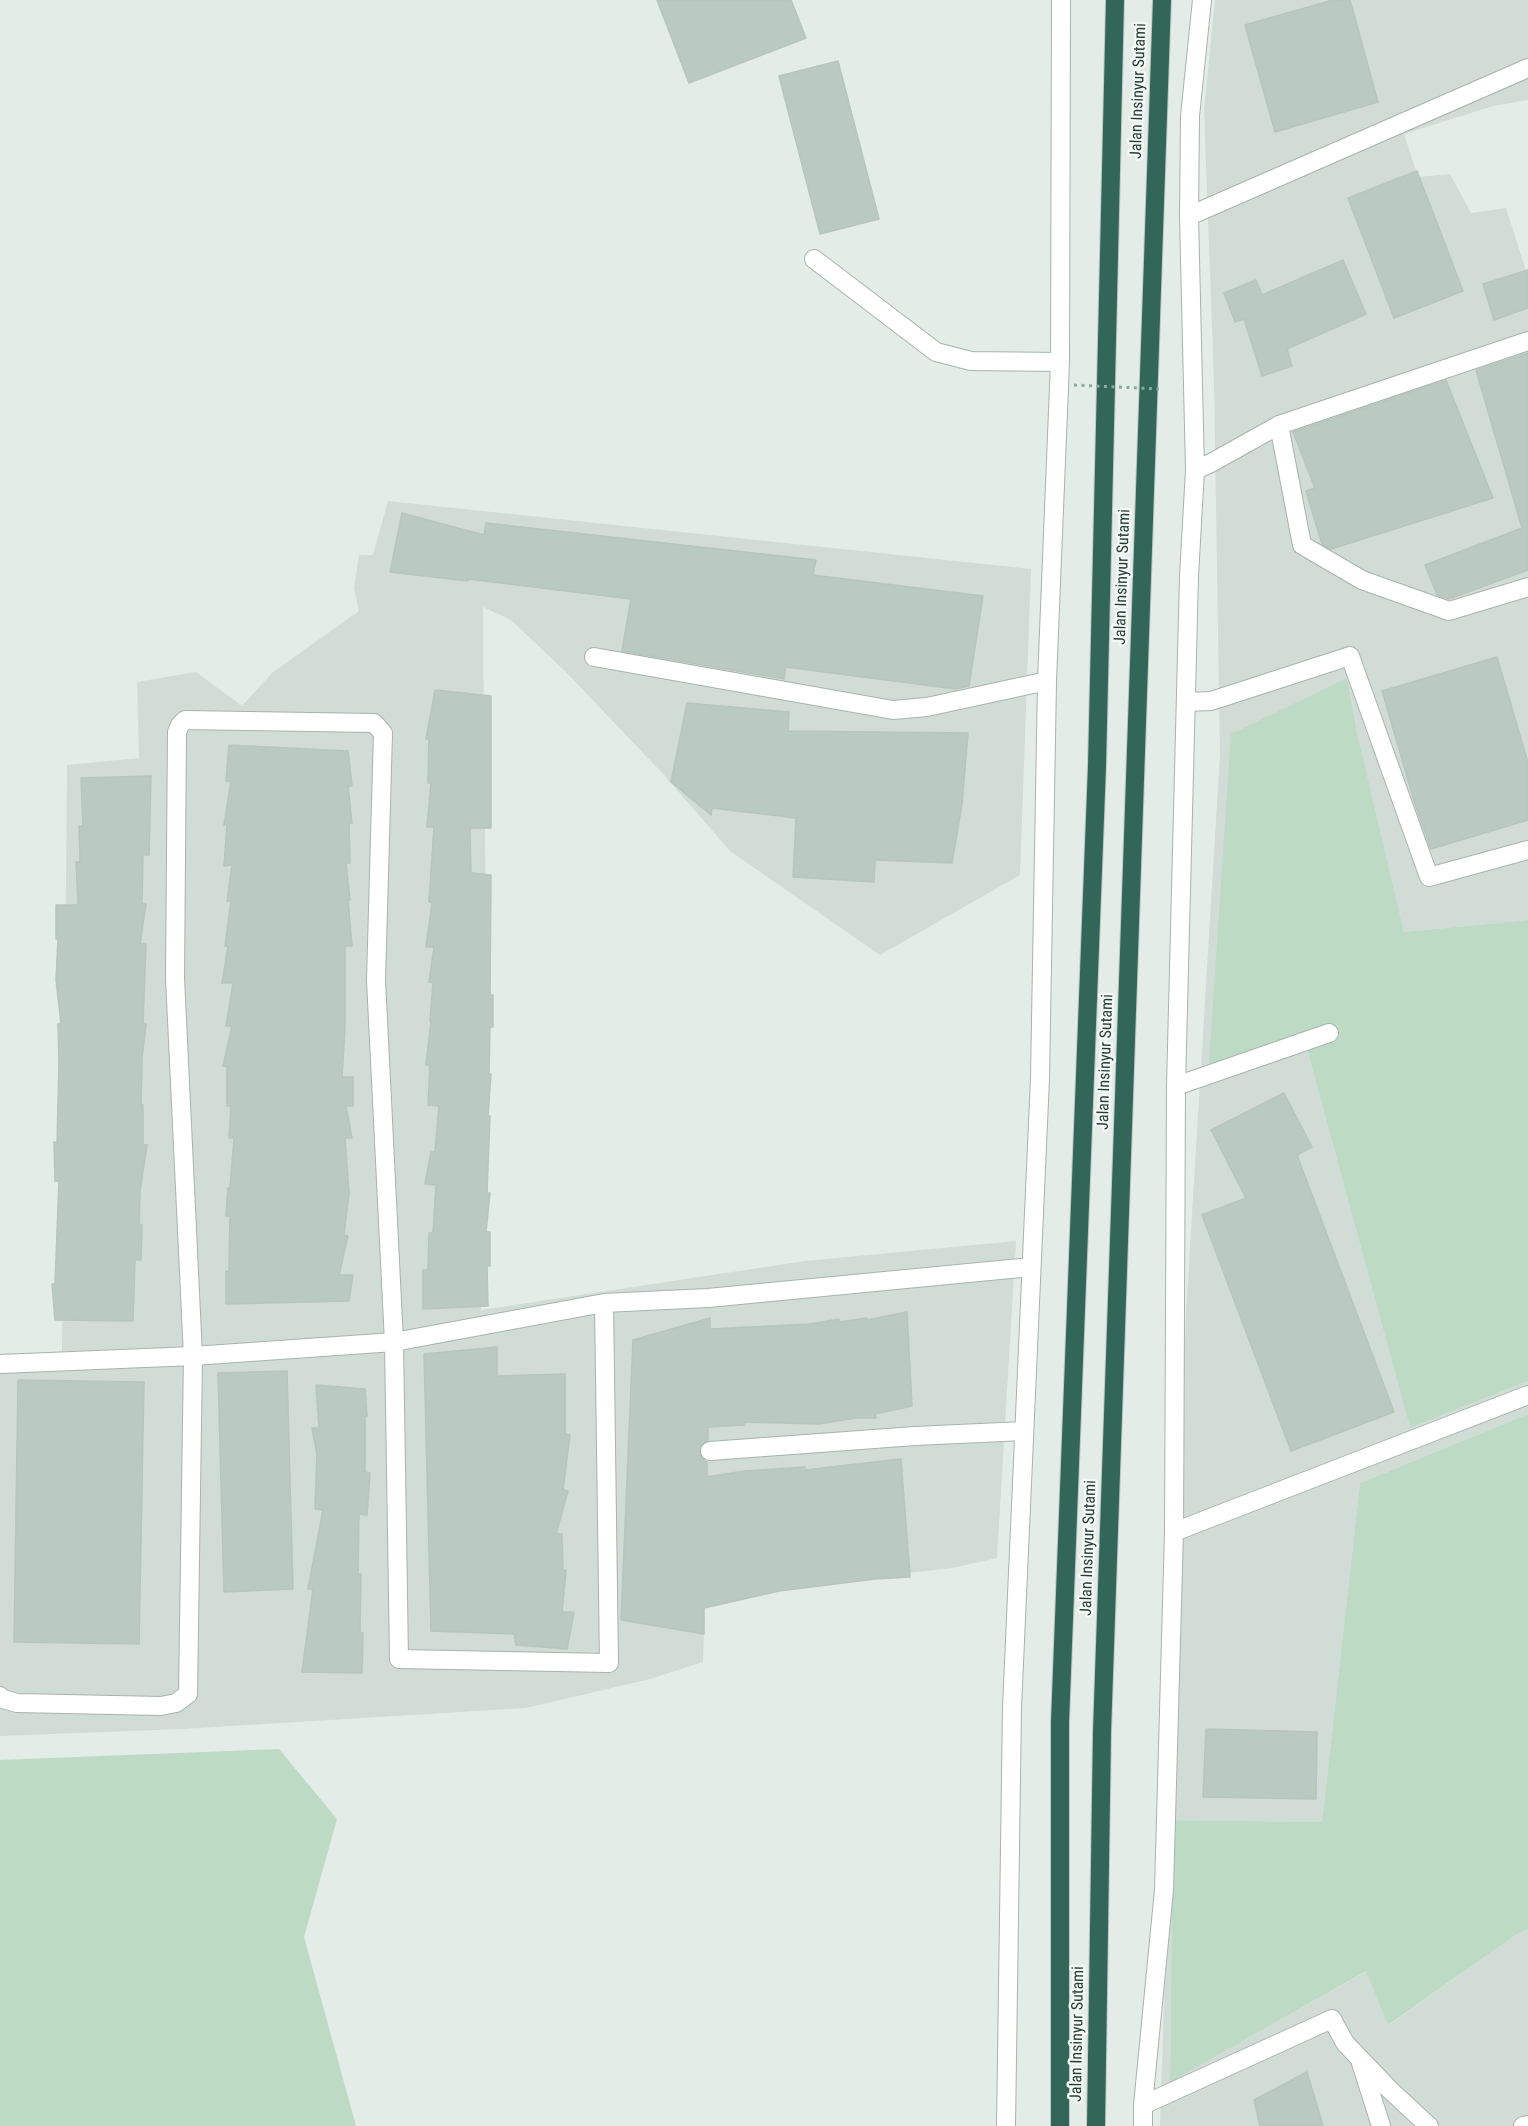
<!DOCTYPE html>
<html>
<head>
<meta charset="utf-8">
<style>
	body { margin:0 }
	canvas { display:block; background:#e3ece7 }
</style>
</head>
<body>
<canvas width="1528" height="2126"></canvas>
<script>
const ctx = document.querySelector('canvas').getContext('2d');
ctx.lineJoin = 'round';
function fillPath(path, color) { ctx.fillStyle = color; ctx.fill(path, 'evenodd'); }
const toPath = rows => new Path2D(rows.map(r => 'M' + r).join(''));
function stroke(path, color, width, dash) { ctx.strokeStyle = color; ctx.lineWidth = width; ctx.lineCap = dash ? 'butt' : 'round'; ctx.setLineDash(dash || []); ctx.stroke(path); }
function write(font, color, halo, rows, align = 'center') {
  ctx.font = font + ' "Roboto Condensed",sans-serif'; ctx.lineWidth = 5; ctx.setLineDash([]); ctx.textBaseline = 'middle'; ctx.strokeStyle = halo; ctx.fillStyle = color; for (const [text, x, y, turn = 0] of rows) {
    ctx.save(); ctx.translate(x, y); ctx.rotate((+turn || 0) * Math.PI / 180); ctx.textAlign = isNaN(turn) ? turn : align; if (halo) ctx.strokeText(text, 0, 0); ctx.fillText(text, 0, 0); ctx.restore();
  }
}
fillPath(toPath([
	[1215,0,1528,0,1528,100,1493,106,1404,134,1418,177,1450,174,1471,213,1506,208,1528,277,1528,920,1404,932,1357,732,1347,678,1305,1042,1410,1428,1528,1381,1528,1414,1360,1483,1322,1822,1173,1820,1170,2081,1367,1971,1389,2025,1517,1934,1528,1929,1528,2126,1160,2126,1186,1313,1220,755,1214,382,1204,110],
	[388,501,1031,569,1020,875,880,955,730,851,664,775,566,672,511,620,483,607,486,944,481,1310,805,1261,1016,1241,997,1558,952,1568,705,1596,703,1662,650,1679,526,1708,182,1729,0,1736,0,1354,62,1352,67,765,139,758,137,682,196,672,242,706,272,673,359,611,354,588,359,555,373,555]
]), '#d1dcd6');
fillPath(toPath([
	[1347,678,1357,732,1404,932,1528,920,1528,1381,1410,1428,1305,1042,1208,1079,1231,734],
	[1528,1414,1528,1929,1517,1934,1388,2025,1366,1971,1170,2082,1173,1820,1322,1822,1360,1483],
	[279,1749,337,1819,304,1937,356,2126,0,2126,0,1760]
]), '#bddbc4');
const building = toPath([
	[657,0,791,0,806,38,689,83,657,0],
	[1333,0,1350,0,1378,102,1275,132,1245,25,1333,0],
	[838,61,879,219,820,234,779,76,838,61],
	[1417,171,1463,291,1394,318,1348,198,1417,171],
	[1343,260,1366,314,1287,349,1292,366,1262,376,1244,319,1235,322,1224,293,1256,280,1262,295,1343,260],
	[1528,270,1528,308,1494,320,1483,284,1528,270],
	[1528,353,1528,570,1449,599,1437,595,1425,565,1522,528,1476,370,1528,353],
	[1446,380,1493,498,1331,549,1322,544,1306,491,1315,488,1293,432,1446,380],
	[402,513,484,535,486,523,816,560,813,575,983,596,969,686,955,689,786,667,784,679,622,651,631,599,468,579,468,581,390,572,402,513],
	[1497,657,1528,763,1528,820,1431,849,1415,804,1382,691,1497,657],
	[435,690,491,696,491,828,470,828,471,873,491,875,490,995,493,995,493,1027,490,1027,489,1074,491,1074,488,1116,490,1116,487,1193,490,1193,486,1232,490,1232,490,1266,487,1266,488,1306,423,1309,423,1270,428,1270,429,1233,433,1233,436,1185,425,1184,431,1152,435,1152,439,1106,428,1105,430,1065,426,1065,431,1021,430,1021,433,983,429,982,434,947,426,947,432,903,429,902,434,827,427,827,431,783,428,783,429,739,426,739,435,690],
	[687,703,789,712,788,731,968,733,962,804,952,863,875,860,874,882,793,877,796,818,712,808,711,815,671,782,687,703],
	[229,745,348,751,352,786,348,786,352,823,349,823,350,863,346,863,350,900,348,900,352,946,345,946,345,1027,342,1077,353,1077,353,1106,346,1106,352,1138,345,1138,349,1193,344,1235,348,1236,339,1275,353,1275,349,1301,226,1304,226,1271,229,1272,230,1216,226,1216,228,1188,230,1188,234,1138,229,1138,231,1106,227,1106,227,1067,223,1066,232,1026,226,1026,233,983,222,983,228,946,225,946,231,901,227,901,232,865,224,866,227,825,224,825,231,781,226,781,229,745],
	[151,776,149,855,143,855,142,904,146,904,140,944,146,944,143,1024,146,1024,142,1058,141,1105,143,1105,143,1145,147,1145,140,1191,139,1225,142,1225,141,1260,135,1260,133,1321,55,1320,52,1284,55,1284,59,1181,55,1181,54,1142,57,1143,59,1063,58,1024,61,1024,56,980,58,939,56,939,56,905,78,905,76,862,80,862,79,826,83,826,81,778,151,776],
	[1284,1093,1312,1147,1297,1155,1394,1412,1291,1451,1202,1215,1246,1198,1211,1130,1284,1093],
	[907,1312,912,1406,875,1414,876,1418,856,1418,819,1424,744,1422,744,1425,708,1427,708,1440,700,1446,699,1451,701,1458,707,1462,707,1477,744,1471,805,1467,805,1470,901,1459,910,1577,875,1579,779,1591,704,1608,704,1634,621,1620,633,1340,710,1318,710,1329,810,1324,839,1319,839,1322,867,1318,867,1320,907,1312],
	[497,1347,497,1376,565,1374,565,1434,570,1435,563,1490,568,1491,556,1534,562,1534,563,1570,566,1570,562,1612,574,1612,567,1649,516,1645,514,1634,431,1631,424,1354,497,1347],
	[287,1371,293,1589,224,1592,218,1373,287,1371],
	[18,1380,144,1382,139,1644,14,1642,18,1380],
	[316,1385,365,1389,367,1416,365,1416,365,1472,370,1473,367,1515,359,1514,358,1574,361,1574,360,1633,363,1633,362,1673,302,1672,313,1589,308,1589,323,1510,315,1509,317,1454,312,1428,319,1428,316,1385],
	[1206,1729,1317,1732,1316,1799,1203,1797,1206,1729],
	[1307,2072,1323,2126,1260,2126,1254,2100,1307,2072]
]);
fillPath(building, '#bbc9c3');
stroke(building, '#b6c5be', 1.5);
const minor = toPath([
	[1189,216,1528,68],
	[814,259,936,352,971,361,1060,362],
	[1279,425,1302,545,1362,580,1449,611,1528,587],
	[1195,470,1211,463,1279,425,1528,341],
	[594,657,893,710,927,707,1047,681],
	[1186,702,1211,701,1350,656,1429,877,1528,850],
	[1176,1086,1329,1033],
	[0,1364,193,1356,394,1342,604,1303,708,1298,1031,1267],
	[710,1451,915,1436,1024,1431],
	[1174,1532,1528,1395],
	[0,1696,3,1699,17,1703,161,1706,176,1703,188,1694,193,1356,175,978,177,732,180,725,185,720,374,723,383,733,376,980,394,1342,399,1659,609,1663,604,1303],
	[1361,2063,1381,2126],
	[1143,2105,1332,2019,1345,2043,1390,2090,1429,2126],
	[1006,2126,1012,1708,1040,1078,1047,681,1060,362,1061,0],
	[1143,2126,1143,2105,1164,1890,1174,1532,1176,1086,1189,576,1195,470,1189,216,1190,116,1202,0],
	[1523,2126,1528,2125]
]);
const highway = toPath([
	[1060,2126,1060,1722,1097,766,1115,0],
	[1096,2126,1102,1732,1162,0]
]);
stroke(minor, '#a6b4ae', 20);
stroke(highway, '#c2c8c6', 20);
stroke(minor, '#fff', 18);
stroke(highway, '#316659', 18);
stroke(toPath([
	[1074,385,1159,389]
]), '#85ad9f', 3, [3, 4.5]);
write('16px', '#243c34', '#f3f8f5', [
	["Jalan Insinyur Sutami",1139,91,-88],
	["Jalan Insinyur Sutami",1123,577,-88],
	["Jalan Insinyur Sutami",1106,1062,-88],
	["Jalan Insinyur Sutami",1089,1548,-88],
	["Jalan Insinyur Sutami",1078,2034,-89]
]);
</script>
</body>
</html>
